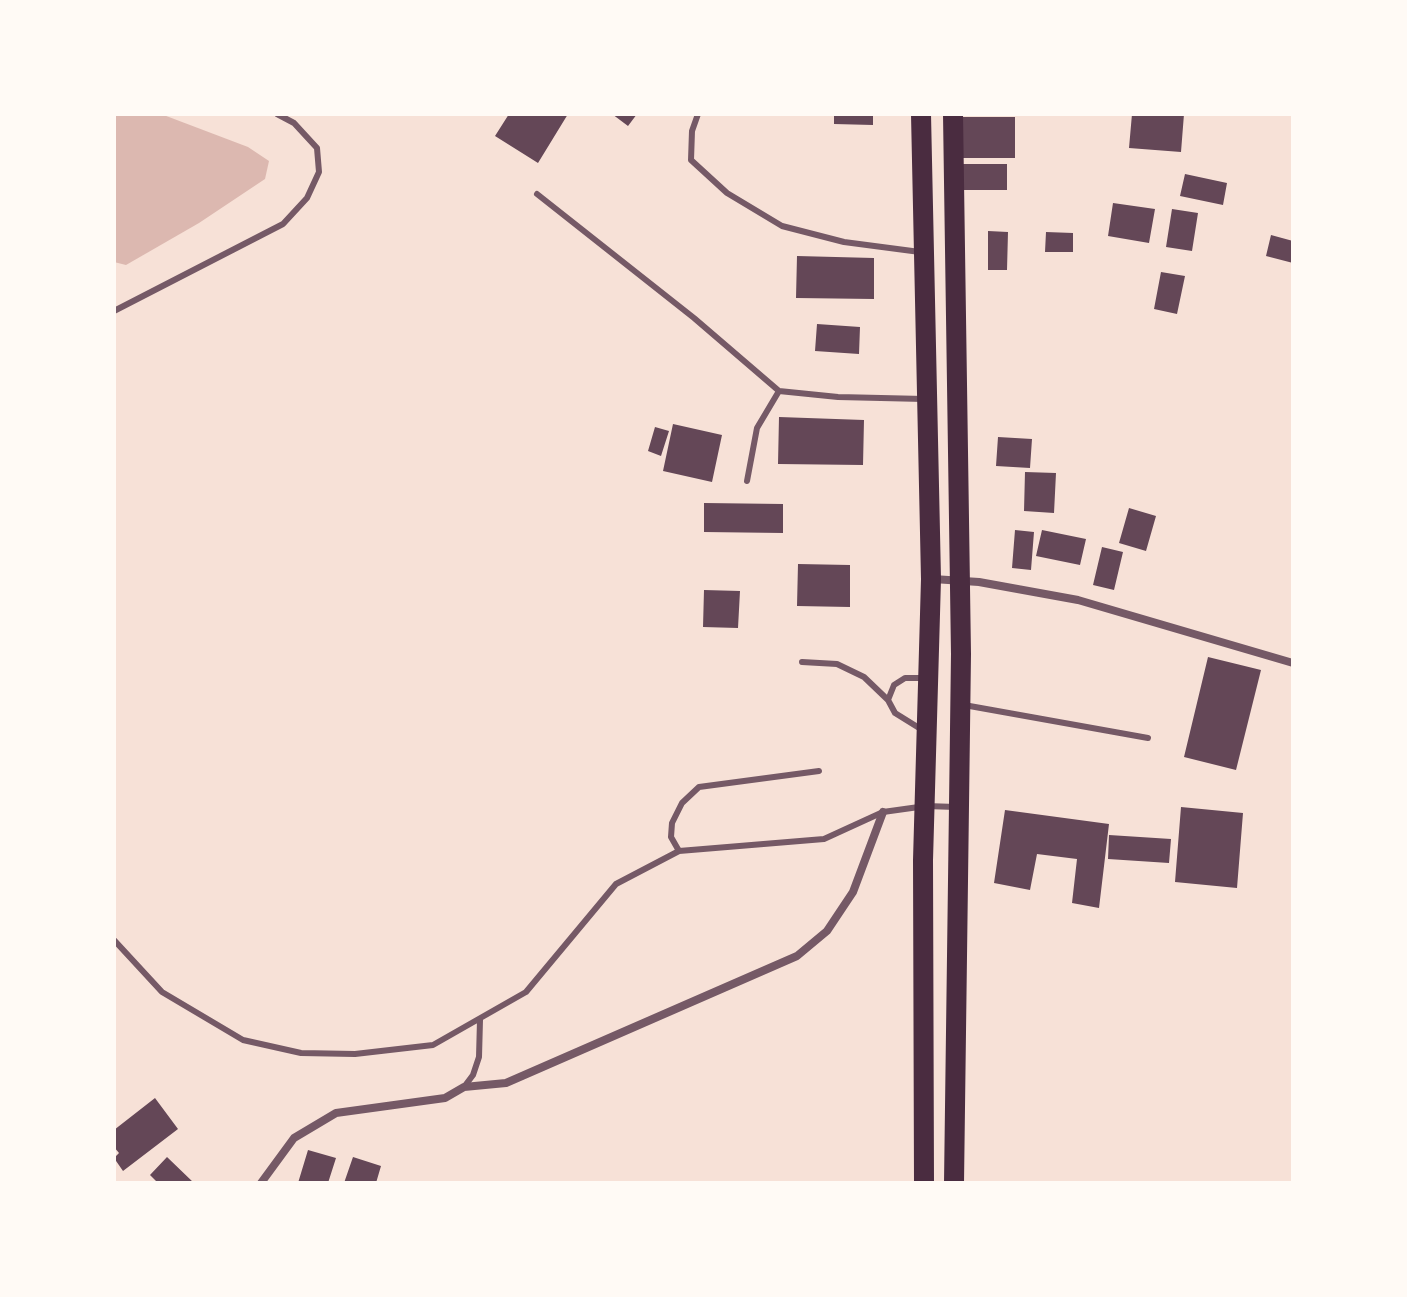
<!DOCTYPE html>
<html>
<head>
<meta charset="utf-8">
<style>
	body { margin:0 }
	#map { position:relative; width:1407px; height:1297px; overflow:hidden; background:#f7e1d7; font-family:"Exo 2",sans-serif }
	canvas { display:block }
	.frame { position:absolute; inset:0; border:116px solid #fffaf5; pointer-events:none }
</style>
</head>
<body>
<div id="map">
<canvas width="1407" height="1297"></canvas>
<div class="frame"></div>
</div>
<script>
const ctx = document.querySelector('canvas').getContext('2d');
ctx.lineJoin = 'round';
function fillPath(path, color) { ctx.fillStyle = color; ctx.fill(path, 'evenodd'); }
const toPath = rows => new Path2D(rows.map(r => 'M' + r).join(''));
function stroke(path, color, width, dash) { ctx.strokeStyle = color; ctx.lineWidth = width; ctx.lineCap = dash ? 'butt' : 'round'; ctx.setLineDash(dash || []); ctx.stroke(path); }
fillPath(toPath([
	[114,114,161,114,248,147,269,161,265,179,199,223,126,265,114,262]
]), '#dcb8b0');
fillPath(toPath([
	[509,114,568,114,538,163,495,136],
	[612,114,637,114,628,126],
	[834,114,873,114,873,125,834,124],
	[1132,114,1184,114,1181,152,1129,148],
	[956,117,1015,117,1015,158,956,158],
	[957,164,1007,164,1007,190,957,190],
	[1185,174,1227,183,1223,205,1180,196],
	[1113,203,1155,209,1149,243,1108,236],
	[1172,209,1198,213,1192,251,1166,247],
	[988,231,1008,232,1007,270,988,270],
	[1046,232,1073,233,1073,252,1045,252],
	[1271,235,1293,241,1293,263,1266,256],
	[797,256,874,258,874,299,796,298],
	[1161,272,1185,276,1177,314,1154,309],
	[817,324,860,327,859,354,815,351],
	[779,417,864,420,863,465,778,464],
	[673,424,722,435,712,482,663,471],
	[655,427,669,431,661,456,648,451],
	[998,437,1032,439,1030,468,996,466],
	[1025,472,1056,473,1054,513,1024,511],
	[704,503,783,504,783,533,704,532],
	[1129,508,1156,516,1146,551,1119,543],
	[1015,530,1034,532,1031,570,1012,568],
	[1042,530,1086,539,1080,565,1036,556],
	[1102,547,1123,552,1114,590,1093,585],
	[798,564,850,565,850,607,797,606],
	[704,590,740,591,738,628,703,627],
	[1208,657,1261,670,1236,770,1184,757],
	[1181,807,1243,813,1237,888,1175,882],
	[1005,810,1109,824,1099,908,1072,903,1077,859,1037,854,1030,890,994,883],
	[1109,835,1171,839,1169,863,1108,859],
	[155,1098,178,1129,123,1171,114,1158,119,1153,114,1147,114,1130],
	[308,1150,336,1158,328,1183,298,1183],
	[167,1157,194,1183,158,1183,150,1175],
	[353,1157,381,1166,376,1183,344,1183]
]), '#644757');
stroke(toPath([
	[698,114,692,131,691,160,727,193,782,226,844,242,920,252],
	[537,194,694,318,779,391,838,397,924,399],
	[114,311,283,224,307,198,319,172,317,148,294,123,277,114],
	[747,481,757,428,779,391],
	[802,662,837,664,864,677,888,700,895,713,924,731],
	[888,700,894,685,905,678,924,678],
	[964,705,1148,738],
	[679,851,671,837,672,823,682,803,699,787,819,771],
	[114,940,162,992,243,1040,301,1053,355,1054,433,1045,526,992,616,884,679,851,824,839,883,812,926,806,956,807],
	[464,1087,473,1075,479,1057,480,1020]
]), '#755966', 6);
stroke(toPath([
	[933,579,979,582,1078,600,1293,663],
	[261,1183,294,1138,336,1113,445,1098,464,1087,506,1083,797,956,827,931,853,892,883,812]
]), '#755966', 8);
stroke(toPath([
	[921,114,931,579,923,860,924,1183],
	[953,114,961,654,954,1183]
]), '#4a2c40', 20);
</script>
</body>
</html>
